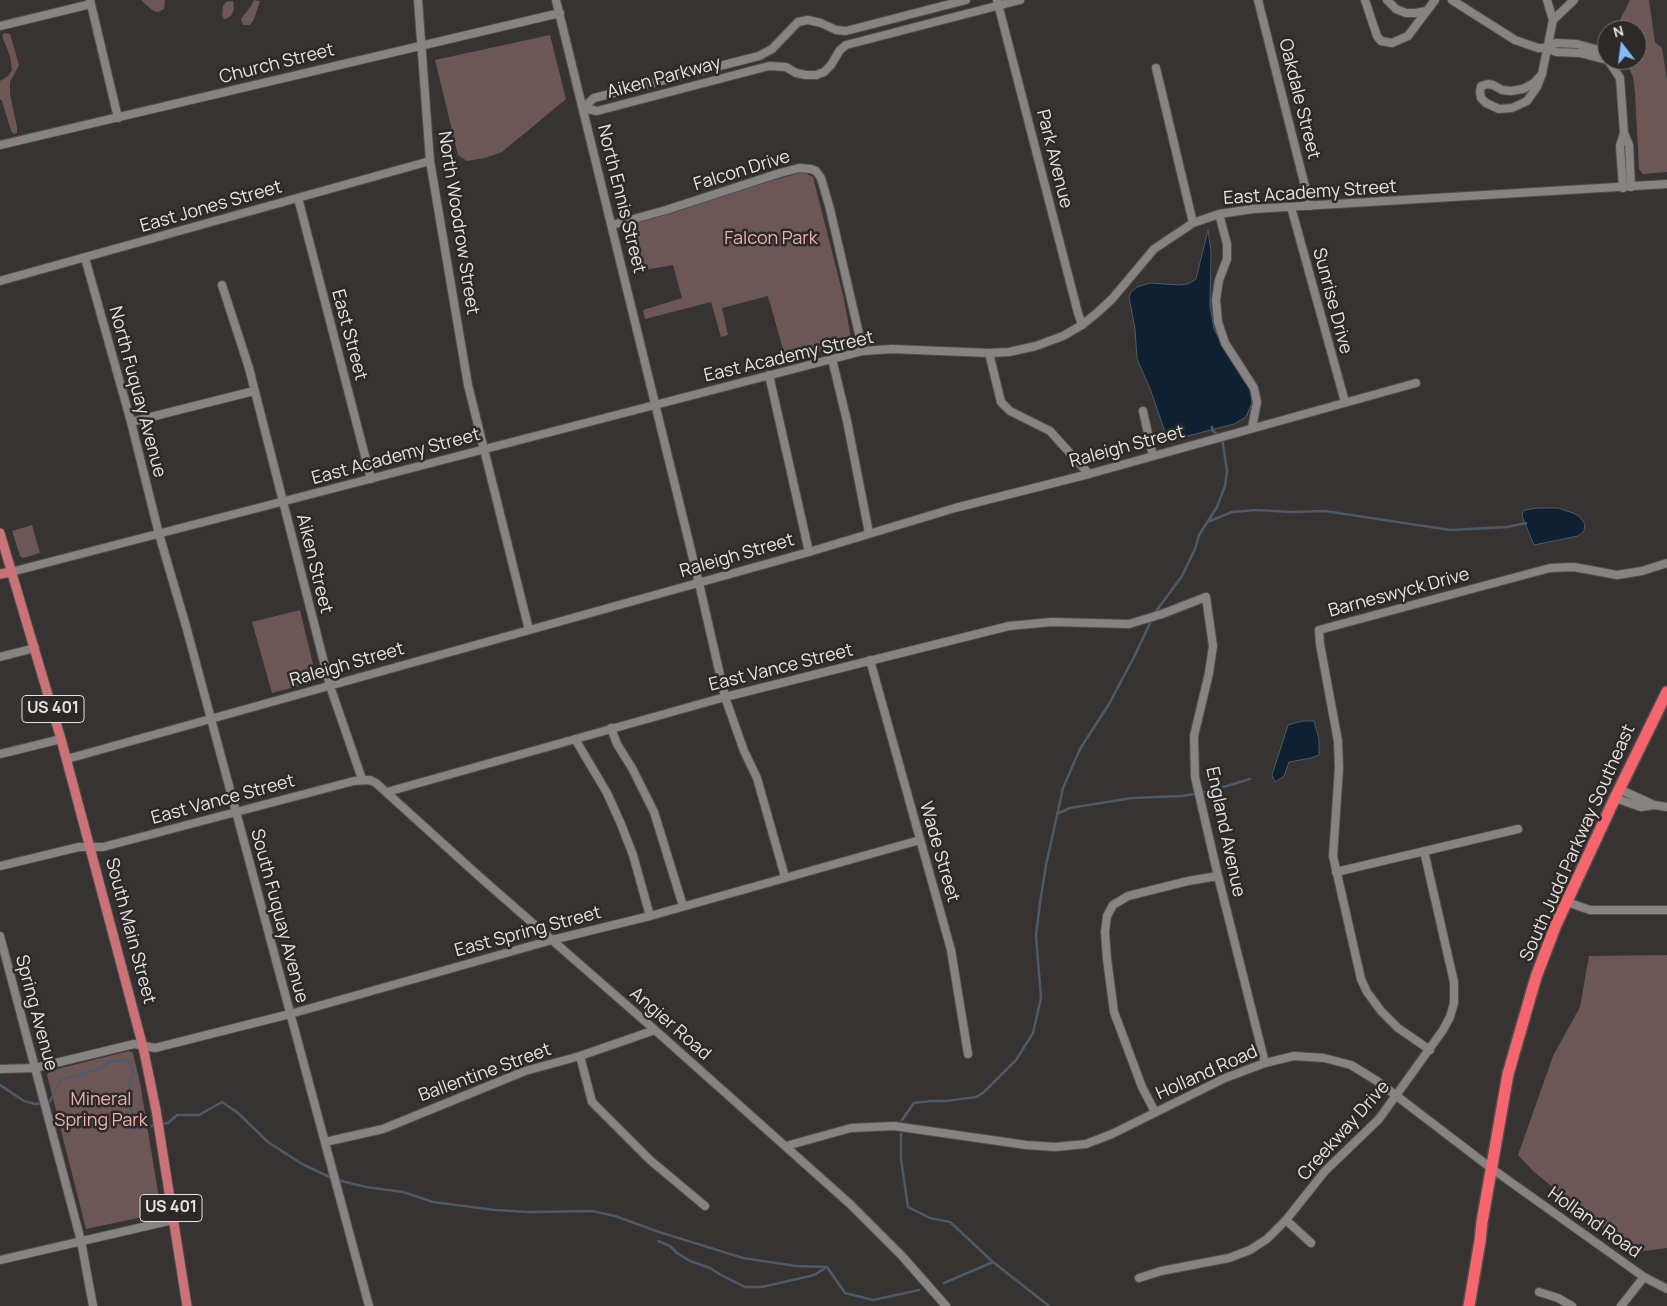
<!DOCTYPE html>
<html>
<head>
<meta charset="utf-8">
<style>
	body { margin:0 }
	#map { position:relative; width:1667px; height:1306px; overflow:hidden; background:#383333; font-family:Manrope,sans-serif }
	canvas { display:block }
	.north { position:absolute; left:1597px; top:20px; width:50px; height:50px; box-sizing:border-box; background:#2e2929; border:1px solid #787373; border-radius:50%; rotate:345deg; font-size:14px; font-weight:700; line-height:20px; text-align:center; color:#e6e3e3 }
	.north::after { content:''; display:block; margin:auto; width:18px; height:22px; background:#7ebef9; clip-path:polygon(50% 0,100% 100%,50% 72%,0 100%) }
</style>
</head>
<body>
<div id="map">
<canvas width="1667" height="1306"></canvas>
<div class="north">N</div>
</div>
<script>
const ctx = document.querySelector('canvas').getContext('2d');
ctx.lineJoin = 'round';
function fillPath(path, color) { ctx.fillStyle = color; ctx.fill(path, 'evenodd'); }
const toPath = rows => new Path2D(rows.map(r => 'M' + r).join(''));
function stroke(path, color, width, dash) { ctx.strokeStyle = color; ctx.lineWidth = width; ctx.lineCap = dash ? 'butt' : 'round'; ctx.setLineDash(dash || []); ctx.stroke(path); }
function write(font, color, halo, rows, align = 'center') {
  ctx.font = font + ' Manrope,sans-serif'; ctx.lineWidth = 5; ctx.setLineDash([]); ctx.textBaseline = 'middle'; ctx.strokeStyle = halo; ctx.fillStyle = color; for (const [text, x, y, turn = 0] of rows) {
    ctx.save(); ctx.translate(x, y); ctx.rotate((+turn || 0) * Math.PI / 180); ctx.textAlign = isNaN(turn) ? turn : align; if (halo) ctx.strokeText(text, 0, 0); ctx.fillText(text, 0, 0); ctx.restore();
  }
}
fillPath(toPath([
	[141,0,165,0,164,9,158,12,152,10],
	[254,0,260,1,254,19,250,25,243,25,241,19,251,6],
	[1630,0,1649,0,1655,42,1662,48,1667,80,1667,172,1643,174,1639,169,1635,93,1633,77,1625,60,1637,60,1637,30,1615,30],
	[233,1,234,9,231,16,226,19,224,19,222,15,223,6,226,2],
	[4,33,10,34,19,65,10,82,10,94,17,127,17,133,14,134,11,131,2,101,0,99,0,81,8,76,12,70,10,56,2,36],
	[550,35,566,99,502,152,485,158,467,161,458,155,435,60],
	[803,172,813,177,844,299,851,338,851,341,849,344,786,360,768,296,722,308,728,335,721,337,711,302,645,319,643,310,682,298,673,265,633,272,623,227,761,184],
	[32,525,40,553,23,558,20,556,12,531],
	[300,610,317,681,272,693,252,622],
	[1667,955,1667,1248,1636,1252,1595,1222,1533,1171,1518,1155,1553,1056,1580,1007,1589,956],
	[129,1051,133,1053,140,1083,161,1210,157,1214,86,1229,47,1075,49,1071]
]), '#6d5656');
const water = toPath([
	[1208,230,1211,252,1210,306,1214,329,1226,352,1239,370,1250,389,1252,403,1246,417,1234,424,1168,441,1151,391,1137,359,1135,329,1129,297,1131,292,1137,287,1150,283,1179,285,1188,284,1196,279,1208,230],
	[1538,508,1558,508,1573,513,1579,516,1585,524,1584,531,1578,536,1534,545,1522,516,1523,511,1526,510,1538,508],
	[1302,721,1314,721,1319,739,1319,755,1311,758,1289,762,1284,776,1275,782,1272,775,1288,725,1302,721]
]);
fillPath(water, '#0e2031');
stroke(water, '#4f5a66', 1);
stroke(toPath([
	[1210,521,1232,512,1257,510,1292,512,1325,511,1450,530,1507,527,1526,523],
	[1154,614,1182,576,1195,549,1199,535,1217,507,1225,486,1227,471,1222,438,1212,430,1212,427],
	[1057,814,1070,808,1132,798,1182,796,1207,792,1250,779],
	[0,1085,24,1101,35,1104,49,1103,61,1080,100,1069,111,1061,128,1060,134,1073,129,1084,134,1129,156,1125],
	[902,1120,914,1103,931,1101,946,1101,976,1097,983,1093,1016,1060,1033,1033,1041,998,1036,936,1040,903,1046,865,1063,788,1080,749,1109,704,1135,655,1152,619],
	[162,1124,168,1123,177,1115,199,1115,222,1102,238,1113,268,1142,302,1164,332,1178],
	[901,1134,901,1159,908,1207,930,1218,950,1222,993,1262,1049,1306],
	[337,1180,366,1187,403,1192,433,1202,495,1210,529,1212,592,1211,615,1216,659,1232,743,1258,796,1266,827,1267,845,1293,873,1300,919,1290],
	[658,1241,670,1246,677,1253,690,1261,710,1268,721,1275,745,1287,762,1287,810,1276,816,1274,825,1268],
	[944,1283,993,1262]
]), '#4f5a66', 2.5);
const minor = toPath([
	[90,0,118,118],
	[418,0,430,161,468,385,529,630],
	[556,0,699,583,725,697,744,751,757,778,785,877],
	[997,0,1078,313,1082,325],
	[1258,0,1310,206],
	[1365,0,1377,36,1381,41,1392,43,1408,36,1435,0],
	[1387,0,1396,9,1406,13,1416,13,1426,11],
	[1452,0,1515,40,1538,48,1547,48,1556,52,1580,53,1607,60],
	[1553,20,1574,0],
	[0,26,91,4],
	[1547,48,1556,43,1577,44,1602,51,1607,58],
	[1608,60,1620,78,1624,133,1629,145,1631,187],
	[1156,68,1193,223],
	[1542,74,1534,83,1523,89,1511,91,1502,90,1493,85,1488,84,1481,86,1480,92,1481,98,1486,103,1499,109,1512,108,1527,101,1537,87,1542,74,1553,20,1547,0],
	[583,108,597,111,769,66,786,67,796,73,806,75,816,75,824,72,831,65,840,50,846,45,1020,0],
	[583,108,594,98,759,56,772,49,798,22,808,20,821,23,836,30,846,31,966,0],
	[0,145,560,13],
	[1623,188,1620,146,1624,133],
	[298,198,371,479],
	[1291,207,1345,402],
	[1219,214,1227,244,1227,259,1219,280,1216,300,1218,322,1225,343,1254,388,1257,402,1252,428],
	[612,225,666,210,780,173,799,168,811,169,816,171,821,178,830,209,863,351],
	[85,258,131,422,159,534,186,626,369,1306],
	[0,281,430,161],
	[222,285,249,368,330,686,362,779],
	[989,353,1001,402,1010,411,1050,431,1089,474],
	[832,359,847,421,869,533],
	[769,375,809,552],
	[1143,411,1153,456],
	[131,422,254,391],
	[11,572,863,351,892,349,989,353,1009,352,1036,346,1063,336,1082,325,1098,312,1112,299,1154,249,1193,223,1219,214,1253,209,1667,184],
	[0,657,35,648],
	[870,660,951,950,968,1054],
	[611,728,617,744,632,768,654,812,683,906],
	[575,739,607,793,621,824,633,855,650,916],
	[0,754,61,739],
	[67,759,809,552,955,508,1089,474,1416,383],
	[1619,789,1654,805],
	[387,792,725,697,1009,626,1052,622,1129,624,1162,614,1206,597,1213,646,1209,673,1194,736,1195,777,1218,876,1265,1063],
	[1615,798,1641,807,1654,805,1667,807],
	[0,866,79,847,103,847,354,781,370,780,376,783,481,878,655,1030,850,1204,902,1256,946,1306],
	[1336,872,1518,829],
	[1567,902,1590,910,1667,910],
	[0,936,81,1241,93,1306],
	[1430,1050,1398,1028,1381,1011,1367,992,1361,979,1333,856,1339,768,1338,741,1320,644,1319,630,1550,568,1574,567,1617,575,1642,571,1667,563],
	[580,1056,592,1102,650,1160,705,1206],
	[0,1069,35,1068,134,1044,155,1048,290,1014,552,940,650,916,920,840],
	[1155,1112,1142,1087,1114,1012,1107,959,1105,932,1107,916,1113,905,1128,896,1188,881,1218,876],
	[325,1142,383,1129,525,1071,580,1056,655,1030],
	[786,1146,851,1128,894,1126,1026,1145,1055,1147,1086,1144,1112,1134,1225,1078,1265,1063,1294,1056,1324,1058,1351,1065,1377,1081,1491,1168,1644,1277,1667,1289],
	[1286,1220,1311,1243],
	[0,1260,173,1220],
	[1139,1278,1161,1271,1229,1258,1250,1250,1267,1239,1286,1220,1325,1171,1379,1119,1443,1030,1450,1017,1454,1003,1454,982,1424,851],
	[1539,1292,1558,1298,1572,1306],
	[1621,1306,1644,1277]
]);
const major = toPath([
	[0,533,61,739,143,1047,156,1110,187,1306],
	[0,574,11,572]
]);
const highway = toPath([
	[1469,1306,1480,1241,1482,1222,1508,1074,1536,977,1555,927,1615,798,1667,692]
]);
stroke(minor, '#534f4f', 10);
stroke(major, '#534f4f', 11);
stroke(highway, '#534f4f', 14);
stroke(minor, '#888383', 8);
stroke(major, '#ca7275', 9);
stroke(highway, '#f6666c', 11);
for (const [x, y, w] of [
	[53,709,62],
	[171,1208,62]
]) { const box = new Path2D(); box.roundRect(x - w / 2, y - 13.5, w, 27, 4); ctx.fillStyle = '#2e2929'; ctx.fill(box); stroke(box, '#e6e3e3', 1); }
write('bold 16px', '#e6e3e3', null, [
	["US 401",53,709],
	["US 401",171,1208]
]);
write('18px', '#e6e3e3', '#2e2929', [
	["Church Street",277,64,-14],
	["Aiken Parkway",664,78,-15],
	["Oakdale Street",1299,99,76],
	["Park Avenue",1054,159,76],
	["Falcon Drive",742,171,-17],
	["East Academy Street",1310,193,-4],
	["North Ennis Street",621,199,76],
	["East Jones Street",211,207,-16],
	["North Woodrow Street",458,223,81],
	["Sunrise Drive",1332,301,75],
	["East Street",349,335,75],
	["East Academy Street",789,357,-13],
	["North Fuquay Avenue",137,392,75],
	["Raleigh Street",1127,447,-15],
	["East Academy Street",396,457,-15],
	["Raleigh Street",737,556,-16],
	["Aiken Street",314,564,76],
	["Barneswyck Drive",1399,593,-15],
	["Raleigh Street",347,665,-16],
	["East Vance Street",781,668,-14],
	["East Vance Street",223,800,-15],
	["England Avenue",1225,832,78],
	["South Judd Parkway Southeast",1578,843,-66],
	["Wade Street",939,852,74],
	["South Fuquay Avenue",279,916,75],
	["South Main Street",130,931,75],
	["East Spring Street",528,932,-15],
	["Spring Avenue",36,1013,75],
	["Angier Road",670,1024,41],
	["Ballentine Street",485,1073,-20],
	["Holland Road",1207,1073,-24],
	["Creekway Drive",1344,1131,-48],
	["Holland Road",1594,1223,35]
]);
write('18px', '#edb1af', '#2e2929', [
	["Falcon Park",771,239],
	["Mineral",101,1100],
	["Spring Park",101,1121]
]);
</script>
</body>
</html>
